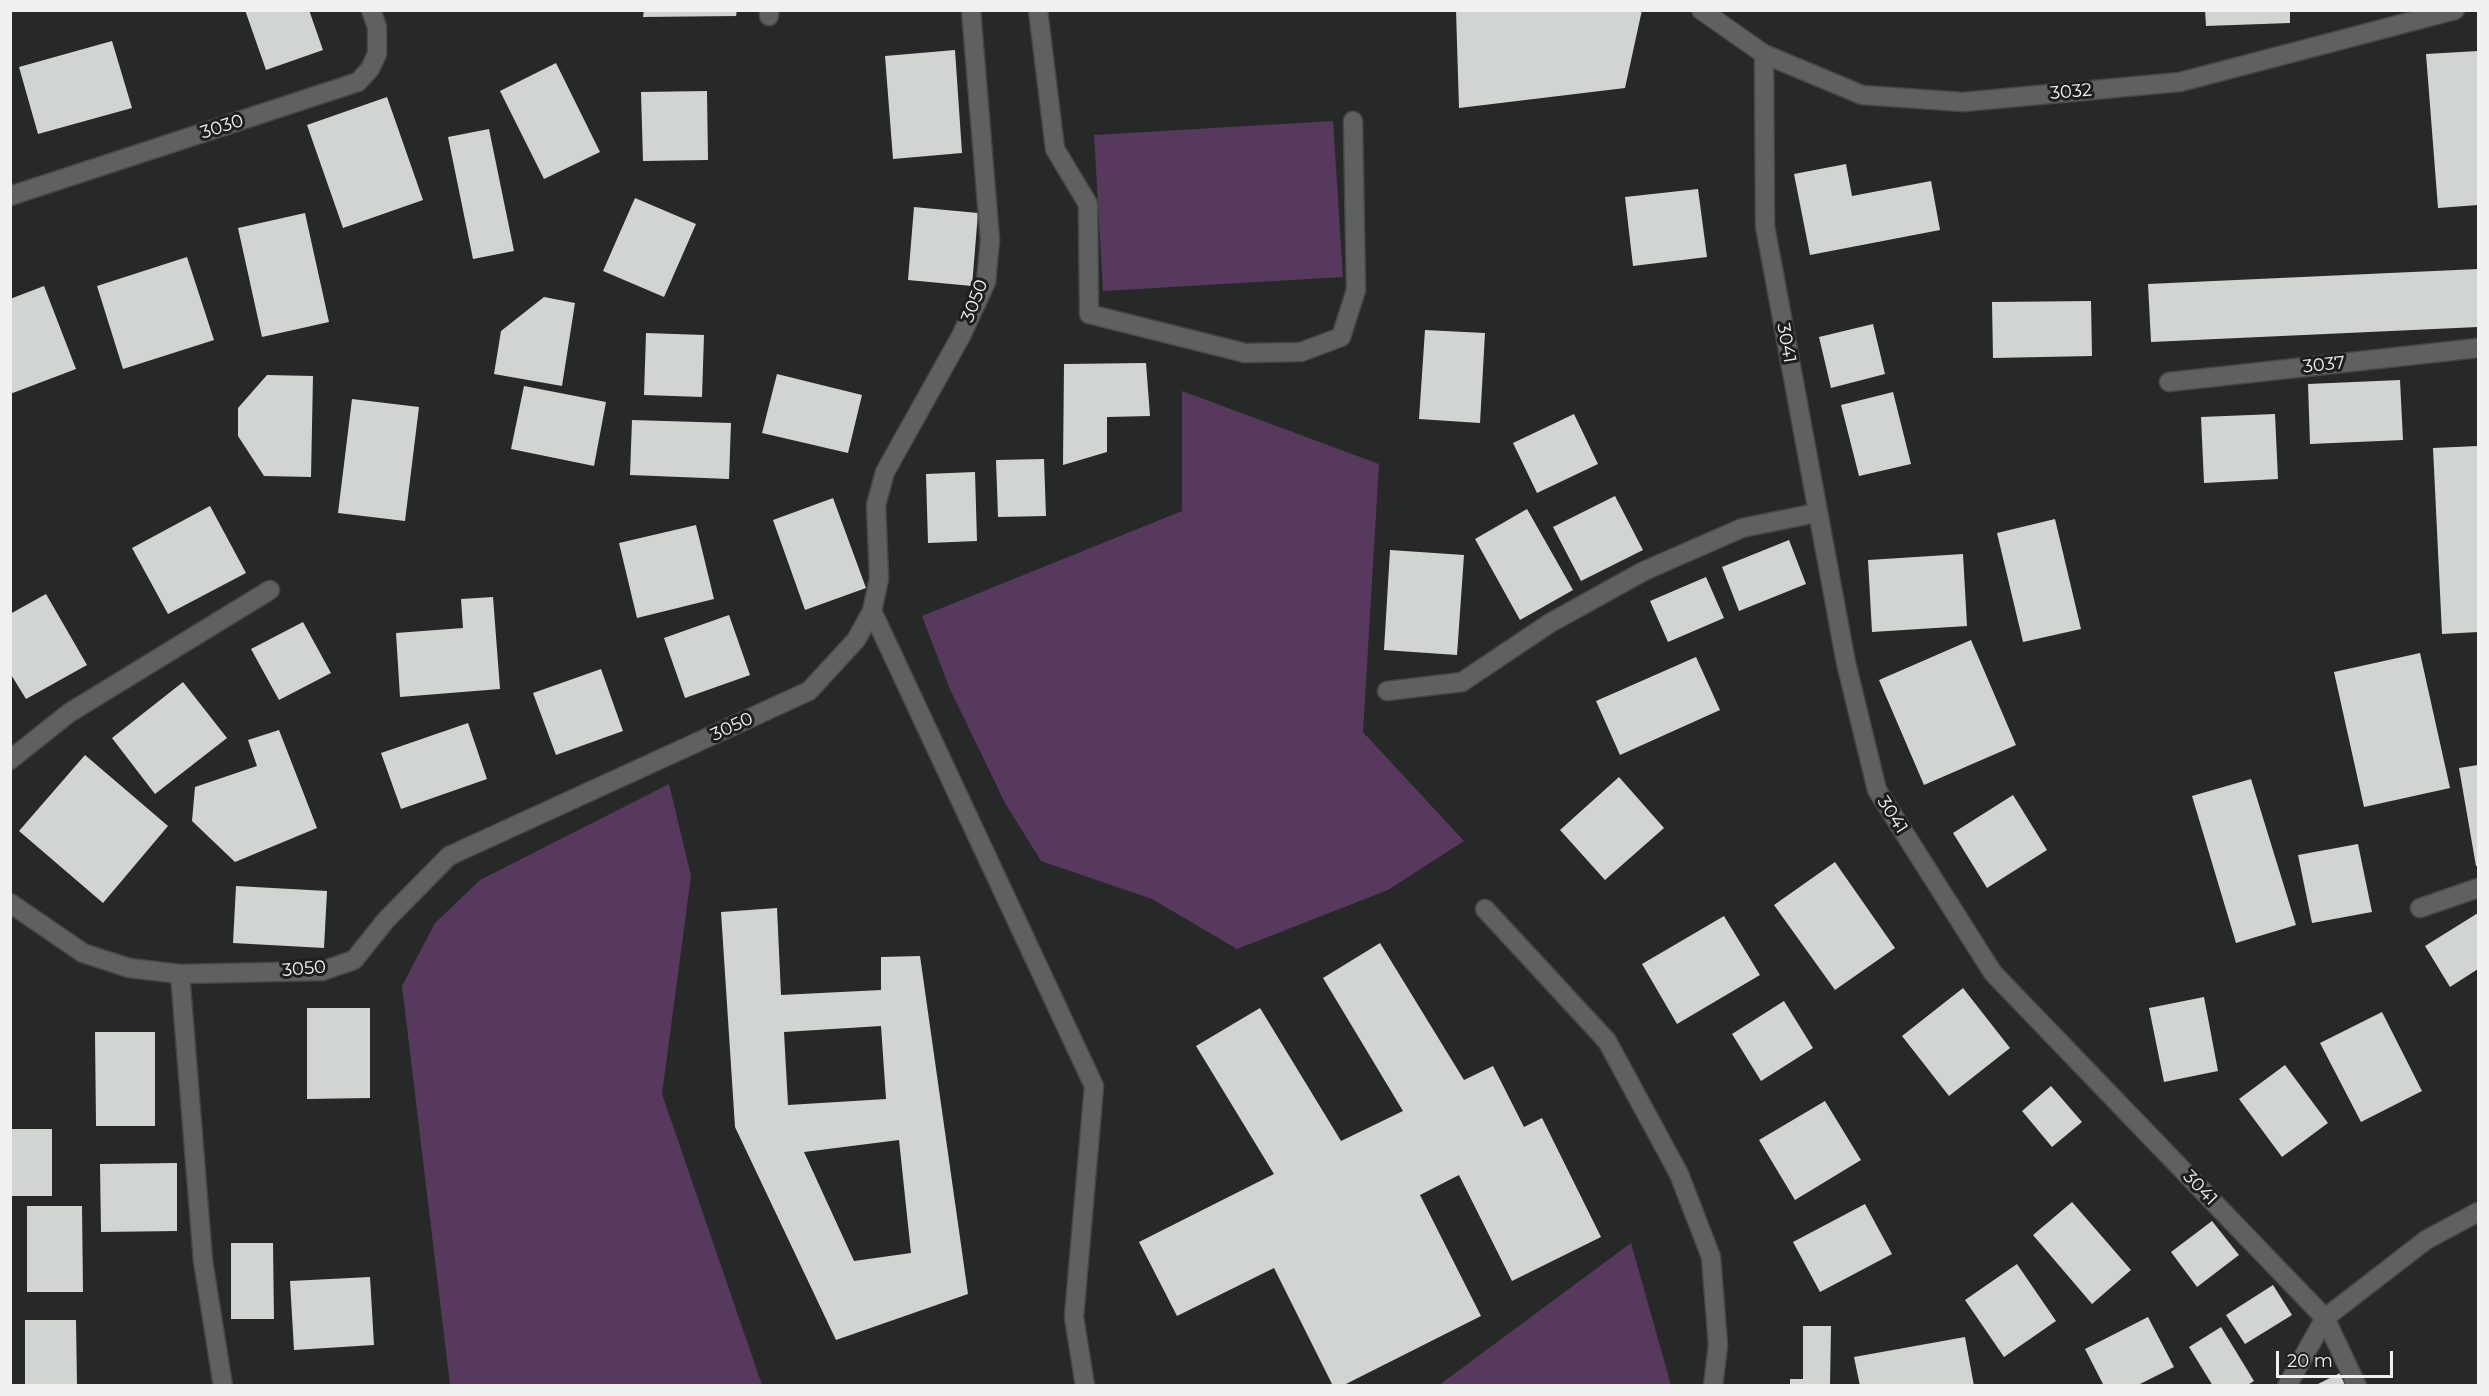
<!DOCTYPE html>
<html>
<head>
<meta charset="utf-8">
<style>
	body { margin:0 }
	#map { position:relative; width:2489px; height:1396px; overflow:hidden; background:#262927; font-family:Montserrat,sans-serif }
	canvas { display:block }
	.frame { position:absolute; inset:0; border:12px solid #eff1f0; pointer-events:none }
	.scale { position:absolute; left:2276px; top:1351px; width:117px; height:27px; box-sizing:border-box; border:3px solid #eff1f0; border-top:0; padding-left:8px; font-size:18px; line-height:21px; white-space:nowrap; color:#eff1f0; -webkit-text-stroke:4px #1c1f1e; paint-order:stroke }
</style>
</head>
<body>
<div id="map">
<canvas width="2489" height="1396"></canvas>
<div class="frame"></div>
<div class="scale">20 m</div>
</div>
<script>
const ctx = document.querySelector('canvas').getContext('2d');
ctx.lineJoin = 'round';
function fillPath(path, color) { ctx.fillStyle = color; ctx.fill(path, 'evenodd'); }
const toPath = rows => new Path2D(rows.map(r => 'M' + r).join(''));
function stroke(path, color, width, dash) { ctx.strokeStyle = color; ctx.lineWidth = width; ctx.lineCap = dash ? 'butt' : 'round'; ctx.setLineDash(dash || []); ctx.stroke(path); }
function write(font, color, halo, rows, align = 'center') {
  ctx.font = font + ' Montserrat,sans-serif'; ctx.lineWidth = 6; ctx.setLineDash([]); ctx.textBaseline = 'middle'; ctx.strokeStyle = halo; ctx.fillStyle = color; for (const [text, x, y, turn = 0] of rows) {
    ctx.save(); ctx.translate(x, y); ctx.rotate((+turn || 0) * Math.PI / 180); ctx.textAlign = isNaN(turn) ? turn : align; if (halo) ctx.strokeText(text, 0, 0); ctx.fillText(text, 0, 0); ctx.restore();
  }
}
fillPath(toPath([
	[1333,121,1343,277,1103,291,1094,135],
	[1182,391,1379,464,1363,732,1464,841,1388,890,1237,949,1152,899,1041,861,1005,803,949,687,922,616,1182,511],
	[669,784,691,876,662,1094,762,1385,450,1385,402,986,435,923,480,880],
	[1631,1243,1671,1385,1439,1385]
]), '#57395d');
fillPath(toPath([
	[245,10,309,10,323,50,266,70],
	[644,10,737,10,736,16,643,17],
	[1456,10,1642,10,1625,88,1459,108],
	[2205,10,2290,10,2290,23,2206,26],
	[112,41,132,108,38,134,19,67],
	[955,50,962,153,893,159,885,56],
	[2478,51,2478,205,2438,208,2426,54],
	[556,63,600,152,544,179,500,91],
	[707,91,708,160,643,161,641,92],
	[387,97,423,200,343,228,307,125],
	[489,129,514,251,473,259,448,137],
	[1846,164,1852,196,1931,181,1940,230,1810,255,1794,174],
	[1698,189,1707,257,1633,266,1625,197],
	[635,198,696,224,664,297,603,271],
	[914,207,978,213,972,286,908,280],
	[305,213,329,322,262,337,238,228],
	[187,257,214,340,123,369,97,286],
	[2478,269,2478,327,2151,342,2148,284],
	[44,286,76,369,10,394,10,299],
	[544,297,575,303,562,386,494,374,501,331],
	[2091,301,2092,356,1993,358,1992,302],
	[1873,324,1885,374,1831,388,1819,337],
	[1425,330,1485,333,1480,423,1419,419],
	[646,333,704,335,702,397,644,395],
	[1146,363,1150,416,1107,417,1107,452,1063,465,1064,364],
	[777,374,862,395,848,453,762,433],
	[267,375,313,376,311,477,264,476,238,436,238,408],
	[2400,380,2403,440,2310,444,2308,384],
	[524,386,606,402,594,466,511,449],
	[1893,392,1911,464,1859,476,1841,405],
	[352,399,419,407,405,521,338,513],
	[1574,414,1598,464,1537,493,1513,443],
	[2275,414,2278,479,2204,483,2201,417],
	[632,420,731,423,729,479,630,475],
	[2478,446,2478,632,2442,634,2433,448],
	[1044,459,1046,516,998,517,996,460],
	[975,472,977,541,928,543,926,474],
	[1615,496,1643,550,1581,581,1553,527],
	[833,498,866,588,805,610,773,520],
	[210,506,246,573,168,614,132,548],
	[1527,509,1573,590,1520,620,1475,539],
	[2055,519,2081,629,2023,642,1997,533],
	[696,525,714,599,637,618,619,543],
	[1789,540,1806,584,1739,611,1722,567],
	[1390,550,1464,555,1457,655,1384,650],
	[1963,554,1967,626,1872,632,1868,560],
	[1706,577,1724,618,1668,642,1650,601],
	[46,594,87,665,26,699,10,673,10,614],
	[493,597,500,689,400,697,396,633,463,628,461,599],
	[729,615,750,675,685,698,664,638],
	[303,622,331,673,279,700,251,649],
	[1971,640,2016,745,1924,785,1879,680],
	[2420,653,2450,788,2364,807,2334,672],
	[1696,657,1720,710,1620,755,1596,701],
	[601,669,623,731,556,755,533,693],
	[183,682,227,738,155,794,112,738],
	[468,723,487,779,401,809,381,753],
	[279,730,317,828,235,862,192,821,195,787,257,766,248,740],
	[85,755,168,826,103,903,19,831],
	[2478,765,2478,866,2476,866,2459,768],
	[1619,777,1664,828,1605,880,1560,830],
	[2251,779,2296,925,2236,943,2192,796],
	[2013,795,2047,850,1987,888,1953,833],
	[2358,844,2372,912,2312,923,2298,855],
	[1835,862,1895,948,1835,990,1774,905],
	[236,886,327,891,324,948,233,943],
	[777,908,781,995,881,990,881,957,920,956,968,1294,836,1340,735,1127,721,912],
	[881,1026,886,1099,788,1105,784,1032],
	[899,1140,911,1253,854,1261,804,1152],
	[2478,913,2478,969,2450,987,2425,946],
	[1724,916,1760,975,1677,1024,1642,964],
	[1380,943,1464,1080,1493,1066,1524,1127,1542,1118,1601,1237,1512,1281,1459,1175,1420,1195,1481,1316,1342,1386,1333,1386,1274,1268,1177,1316,1139,1242,1274,1174,1196,1046,1260,1008,1341,1141,1403,1111,1323,978],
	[1963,988,2010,1048,1949,1096,1902,1036],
	[2204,997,2218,1071,2164,1082,2149,1008],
	[1784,1001,1813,1048,1761,1081,1732,1034],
	[307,1008,370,1008,370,1098,307,1099],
	[2382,1012,2422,1091,2361,1122,2320,1043],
	[95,1032,155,1032,155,1126,96,1126],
	[2285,1065,2328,1123,2282,1157,2239,1099],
	[2051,1086,2082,1122,2052,1147,2022,1111],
	[1825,1101,1861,1160,1795,1200,1759,1140],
	[10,1129,52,1129,52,1196,11,1196],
	[177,1163,177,1231,101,1232,100,1164],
	[2072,1202,2131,1270,2092,1304,2033,1235],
	[1865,1204,1892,1254,1820,1292,1793,1242],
	[27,1206,82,1206,83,1292,27,1292],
	[2212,1221,2239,1255,2197,1287,2171,1252],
	[231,1243,273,1243,274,1319,231,1319],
	[2017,1264,2056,1321,2004,1357,1965,1300],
	[370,1277,374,1345,294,1350,290,1281],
	[2273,1285,2292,1315,2245,1344,2226,1315],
	[2148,1317,2174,1367,2136,1386,2104,1386,2085,1349],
	[25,1320,76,1320,77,1386,25,1386],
	[1803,1326,1831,1326,1830,1386,1790,1386,1790,1379,1803,1379],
	[2221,1327,2254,1381,2246,1386,2213,1386,2189,1347],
	[1965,1337,1974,1386,1860,1386,1854,1357],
	[2340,1373,2346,1386,2314,1386]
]), '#d0d5d2');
const service = toPath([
	[1038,10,1055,149,1088,204,1089,314,1245,353,1301,352,1341,337,1356,290,1353,121],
	[769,16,769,10],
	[10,196,358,82,370,69,377,54,377,27,371,10],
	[2169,382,2478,348],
	[872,611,1094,1086,1074,1317,1085,1386],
	[1387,691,1462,682,1550,623,1644,571,1742,528,1816,513],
	[2420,908,2478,888],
	[1485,909,1607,1041,1679,1174,1711,1257,1718,1345,1713,1386]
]);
const minor = toPath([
	[1701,10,1764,54,1862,95,1963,102,2180,82,2455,10],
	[1764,54,1765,226,1846,663,1877,790,1993,973,2325,1318,2357,1386],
	[10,760,69,713,270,590],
	[10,903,83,953,129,968,180,974,322,971,354,960,386,920,449,856,809,691,856,640,872,611,879,579,876,505,885,472,961,336,986,282,990,240,971,10],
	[180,974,203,1261,223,1386],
	[2287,1386,2325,1318,2426,1240,2478,1212]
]);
stroke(service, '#454846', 21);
stroke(minor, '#454846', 21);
stroke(service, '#5e615f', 18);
stroke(minor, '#5e615f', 18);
write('18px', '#eff1f0', '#1c1f1e', [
	["3032",2071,92,-5],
	["3030",222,127,-18],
	["3050",975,301,-69],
	["3041",1786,343,80],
	["3037",2324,365,-6],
	["3050",732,727,-25],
	["3041",1892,815,57],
	["3050",304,969,-5],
	["3041",2200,1188,46]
]);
</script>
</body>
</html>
